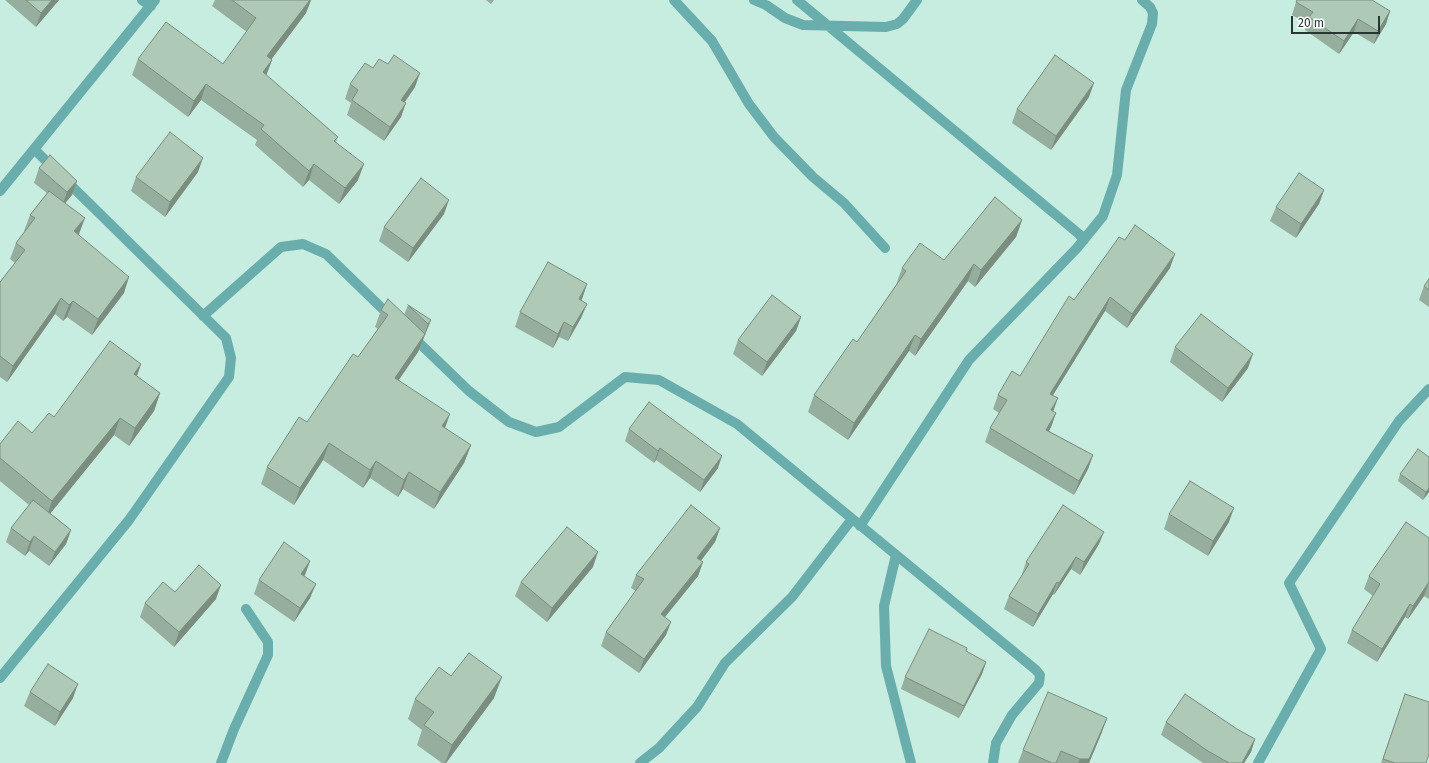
<!DOCTYPE html>
<html>
<head>
<meta charset="utf-8">
<style>
	body { margin:0 }
	#map { position:relative; width:1429px; height:763px; overflow:hidden; background:#c7ece0; font-family:"Fira Sans",sans-serif }
	canvas { display:block }
	.scale { position:absolute; left:1291px; top:16px; width:89px; height:18px; box-sizing:border-box; border:2px solid #283632; border-top:0; padding-left:5px; font-size:12px; line-height:14px; white-space:nowrap; color:#283632; -webkit-text-stroke:3px #fff; paint-order:stroke }
</style>
</head>
<body>
<div id="map">
<canvas width="1429" height="763"></canvas>
<div class="scale">20 m</div>
</div>
<script>
const ctx = document.querySelector('canvas').getContext('2d');
ctx.lineJoin = 'round';
const toPath = rows => new Path2D(rows.map(r => 'M' + r).join(''));
function stroke(path, color, width, dash) { ctx.strokeStyle = color; ctx.lineWidth = width; ctx.lineCap = dash ? 'butt' : 'round'; ctx.setLineDash(dash || []); ctx.stroke(path); }
function fillPath(path, color) { ctx.fillStyle = color; ctx.fill(path, 'evenodd'); }
stroke(toPath([
	[142,0,151,6],
	[674,0,712,41,749,104,774,137,813,177,844,203,885,248],
	[754,0,766,5,785,18,803,25,886,27,897,24,903,19,917,0],
	[797,0,1079,234,1084,240],
	[0,191,155,0],
	[203,316,281,247,303,244,326,254,391,317],
	[412,336,469,391,509,422,536,432,559,427,625,377,659,380,737,424,1036,670,1040,675,1039,683,1012,715,996,743,993,763],
	[860,526,969,360,1077,248,1103,216,1117,175,1126,90,1152,24,1153,13,1150,7,1142,0],
	[896,555,884,606,886,666,911,763],
	[0,678,129,520,229,377,231,358,226,338,34,149],
	[221,763,234,729,268,655,268,642,246,609],
	[640,763,659,748,697,707,725,663,792,597,852,519],
	[1258,763,1321,649,1289,583,1399,421,1429,389]
]), '#69aeac', 10);
fillPath(toPath([
	[5,0,59,0,36,27],
	[215,0,311,0,306,13,271,59,272,60,266,75,338,137,336,142,358,180,339,204,309,180,303,187,255,145,257,140,201,100,188,117,132,75,138,59,223,64,247,32,212,6],
	[486,0,494,0,491,4],
	[1296,2,1390,11,1386,24,1374,44,1354,32,1339,54,1305,30,1307,24,1292,15],
	[373,68,415,87,405,102,401,117,384,141,347,115,351,103,345,99,350,84],
	[1089,97,1051,150,1012,123,1017,109],
	[39,168,77,181,72,195,65,203,79,234,78,235,124,293,92,335,67,317,63,321,55,314,7,382,0,377,0,282,15,263,10,259,16,243,25,231,24,231,30,215,47,193,34,183],
	[198,172,165,217,131,191,136,177],
	[1324,190,1319,204,1296,238,1270,221,1276,207],
	[444,214,408,262,379,241,384,227],
	[1022,220,1016,237,975,287,968,281,915,356,909,351,848,440,808,412,814,395,857,342,896,285,902,268,944,260],
	[1170,268,1127,328,1105,311,1053,395,1053,412,1056,413,1051,427,1049,431,1093,455,1088,469,1074,495,985,442,990,428,999,413,993,409,998,395,1020,376,1074,300],
	[1429,279,1429,307,1419,300,1424,286],
	[587,284,581,301,587,304,581,318,568,341,559,337,553,348,515,327,520,312],
	[408,305,431,320,418,352,399,380,445,429,471,445,464,463,434,509,403,489,398,497,370,478,363,488,323,460,294,505,261,484,267,467,307,422,358,357,378,329,375,327,381,310,404,315],
	[801,317,796,331,762,376,733,354,738,340],
	[1175,347,1248,368,1222,402,1170,362],
	[141,364,137,376,160,393,154,411,129,446,114,435,50,513,71,530,66,544,49,566,29,551,25,556,6,542,11,528,29,505,0,481,0,444,32,433,54,417],
	[629,429,718,468,700,492,656,460,654,463,625,441],
	[1400,474,1429,492,1423,500,1398,481],
	[1169,514,1229,522,1208,556,1164,529],
	[720,528,715,542,701,561,703,562,698,576,665,617,666,635,639,673,601,646,606,632,636,591,631,588,636,575],
	[1429,538,1429,599,1424,596,1408,619,1405,617,1377,662,1347,643,1352,630,1373,596,1364,589,1369,576],
	[1099,544,1080,575,1071,569,1054,595,1053,594,1033,627,1004,609,1009,596,1022,575,1022,574,1026,562],
	[310,561,304,576,310,598,294,622,254,594,259,580],
	[593,567,547,622,515,596,521,582],
	[175,592,216,599,174,647,140,617,145,603],
	[966,651,986,662,982,674,959,718,901,689,905,677],
	[451,676,494,698,446,763,442,763,417,745,422,730,408,719,415,699],
	[30,692,73,698,55,726,24,706],
	[1405,694,1426,763,1381,763,1400,708],
	[1166,722,1237,729,1255,739,1251,752,1244,763,1203,763,1161,735],
	[1102,732,1089,763,1018,763,1023,750]
]), '#96ae9d');
fillPath(toPath([
	[52,0,59,0,36,27,41,13],
	[310,0,311,0,306,13,262,72,267,56],
	[1390,11,1386,24,1374,44,1378,31],
	[1358,19,1354,32,1339,54,1344,41],
	[272,60,266,76,263,72],
	[420,73,415,87,396,114,401,100],
	[1094,83,1089,97,1051,150,1056,136],
	[206,84,201,100,188,117,194,101],
	[406,103,401,117,384,141,390,127],
	[203,158,198,172,165,217,170,202],
	[314,164,309,180,303,187,309,171],
	[364,164,358,180,339,204,345,188],
	[77,181,72,195,62,207,67,192],
	[1324,190,1319,204,1296,238,1301,224],
	[449,200,444,214,408,262,413,248],
	[85,218,79,234,69,247,74,231],
	[1022,220,1016,237,975,287,981,270],
	[1175,254,1170,268,1127,328,1132,314],
	[974,264,968,281,915,356,921,339],
	[129,277,124,293,92,335,98,319],
	[587,284,582,299,574,314,579,299],
	[1110,297,1105,311,1045,408,1050,394],
	[61,298,55,314,7,382,13,366],
	[73,301,67,317,63,321,69,305],
	[587,304,581,318,568,341,573,327],
	[801,317,796,331,762,376,767,362],
	[431,320,418,352,388,395,395,378,424,336,428,324],
	[564,322,559,337,553,348,558,334],
	[915,335,909,351,848,440,854,423],
	[1253,354,1248,368,1222,402,1228,388],
	[141,364,135,381,134,374],
	[160,393,154,411,129,446,135,428],
	[1058,398,1053,412,1051,410],
	[1056,413,1051,427,1041,444,1046,430],
	[450,414,444,431,442,426],
	[120,418,114,435,46,519,52,501],
	[329,443,323,460,294,505,300,488],
	[471,445,464,463,434,509,440,492],
	[660,448,656,460,654,463,658,451],
	[1093,455,1088,469,1074,495,1079,481],
	[722,456,718,468,700,492,704,480],
	[376,461,370,478,363,488,370,470],
	[409,472,403,489,398,497,404,480],
	[1429,488,1429,492,1423,500,1426,492],
	[1234,508,1229,522,1208,556,1213,541],
	[720,528,715,542,692,572,697,558],
	[71,530,66,544,49,566,55,552],
	[1104,532,1099,544,1080,575,1084,562],
	[34,536,29,551,25,556,30,542],
	[598,552,593,567,547,622,552,608],
	[1076,557,1071,569,1054,595,1059,583],
	[310,561,305,575,296,588,301,574],
	[703,562,698,576,656,628,661,614],
	[1057,582,1053,594,1033,627,1038,614],
	[1429,582,1424,596,1408,619,1413,606],
	[316,584,310,598,294,622,300,608],
	[221,585,216,599,174,647,179,632],
	[1410,604,1405,617,1377,662,1382,649],
	[671,622,666,635,639,673,644,659],
	[986,662,982,674,959,718,964,706],
	[502,677,494,698,446,763,445,763,452,745],
	[78,684,73,698,55,726,60,712],
	[1107,718,1102,732,1089,763,1078,763,1080,759],
	[1255,739,1251,752,1244,763,1242,763]
]), '#7a8d7f');
const building = toPath([
	[26,0,52,0,41,13,26,0],
	[232,0,310,0,267,56,272,60,263,72,338,137,334,141,364,164,345,188,314,164,309,171,261,129,264,125,206,84,194,101,138,59,166,22,223,64,256,18,232,0],
	[1297,0,1372,0,1390,11,1378,31,1358,19,1344,41,1309,17,1313,12,1296,2,1297,0],
	[394,55,420,73,401,100,406,103,390,127,352,100,358,90,350,84,365,63,373,68,379,59,388,64,394,55],
	[1055,55,1094,83,1056,136,1017,109,1055,55],
	[170,132,203,158,170,202,136,177,170,132],
	[50,155,77,181,67,192,39,168,50,155],
	[1299,173,1324,190,1301,224,1276,207,1299,173],
	[421,178,449,200,413,248,384,227,421,178],
	[49,191,85,218,74,231,129,277,98,319,73,301,69,305,61,298,13,366,0,356,0,282,25,250,16,243,35,218,30,215,49,191],
	[995,197,1022,220,981,270,974,264,921,339,915,335,854,423,814,395,853,339,857,342,906,271,902,268,920,243,944,260,995,197],
	[1135,225,1175,254,1132,314,1110,297,1050,394,1058,398,1051,410,1056,413,1046,430,1093,455,1079,481,990,428,1007,400,998,395,1012,371,1020,376,1069,296,1074,300,1119,237,1125,240,1135,225],
	[548,262,587,284,579,299,587,304,573,327,564,322,558,334,520,312,548,262],
	[1429,279,1429,290,1424,286,1429,279],
	[772,295,801,317,767,362,738,340,772,295],
	[388,299,425,334,395,378,450,414,442,426,471,445,440,492,409,472,404,480,376,461,370,470,329,443,300,488,267,467,299,417,307,422,353,354,358,357,388,315,381,310,388,299],
	[408,305,431,320,428,324,408,305],
	[1201,314,1253,354,1228,388,1175,347,1201,314],
	[110,341,141,364,134,374,160,393,135,428,120,418,52,501,0,458,0,444,18,421,32,433,49,413,54,417,110,341],
	[649,402,722,456,704,480,660,448,658,451,629,429,649,402],
	[1418,449,1429,457,1429,488,1426,492,1400,474,1418,449],
	[1190,481,1234,508,1213,541,1169,514,1190,481],
	[33,500,71,530,55,552,34,536,30,542,11,528,33,500],
	[691,505,720,528,697,558,703,562,661,614,671,622,644,659,606,632,644,579,636,575,691,505],
	[1063,505,1104,532,1084,562,1076,557,1059,583,1057,582,1038,614,1009,596,1029,564,1026,562,1063,505],
	[1406,522,1429,538,1429,582,1413,606,1410,604,1382,649,1352,630,1380,584,1369,576,1406,522],
	[567,527,598,552,552,608,521,582,567,527],
	[284,542,310,561,301,574,316,584,300,608,259,580,284,542],
	[199,565,221,585,179,632,145,603,163,582,175,592,199,565],
	[929,629,967,648,966,651,986,662,964,706,905,677,929,629],
	[469,653,502,677,452,745,424,725,434,712,415,699,439,667,451,676,469,653],
	[48,664,78,684,60,712,30,692,48,664],
	[1048,692,1107,718,1089,759,1080,759,1061,751,1056,763,1052,763,1023,750,1048,692],
	[1185,694,1237,729,1255,739,1242,763,1229,763,1208,751,1166,722,1185,694],
	[1405,694,1429,702,1429,754,1426,763,1395,763,1383,759,1405,694]
]);
fillPath(building, '#aecab6');
stroke(building, '#7a8d7f', 1);
</script>
</body>
</html>
